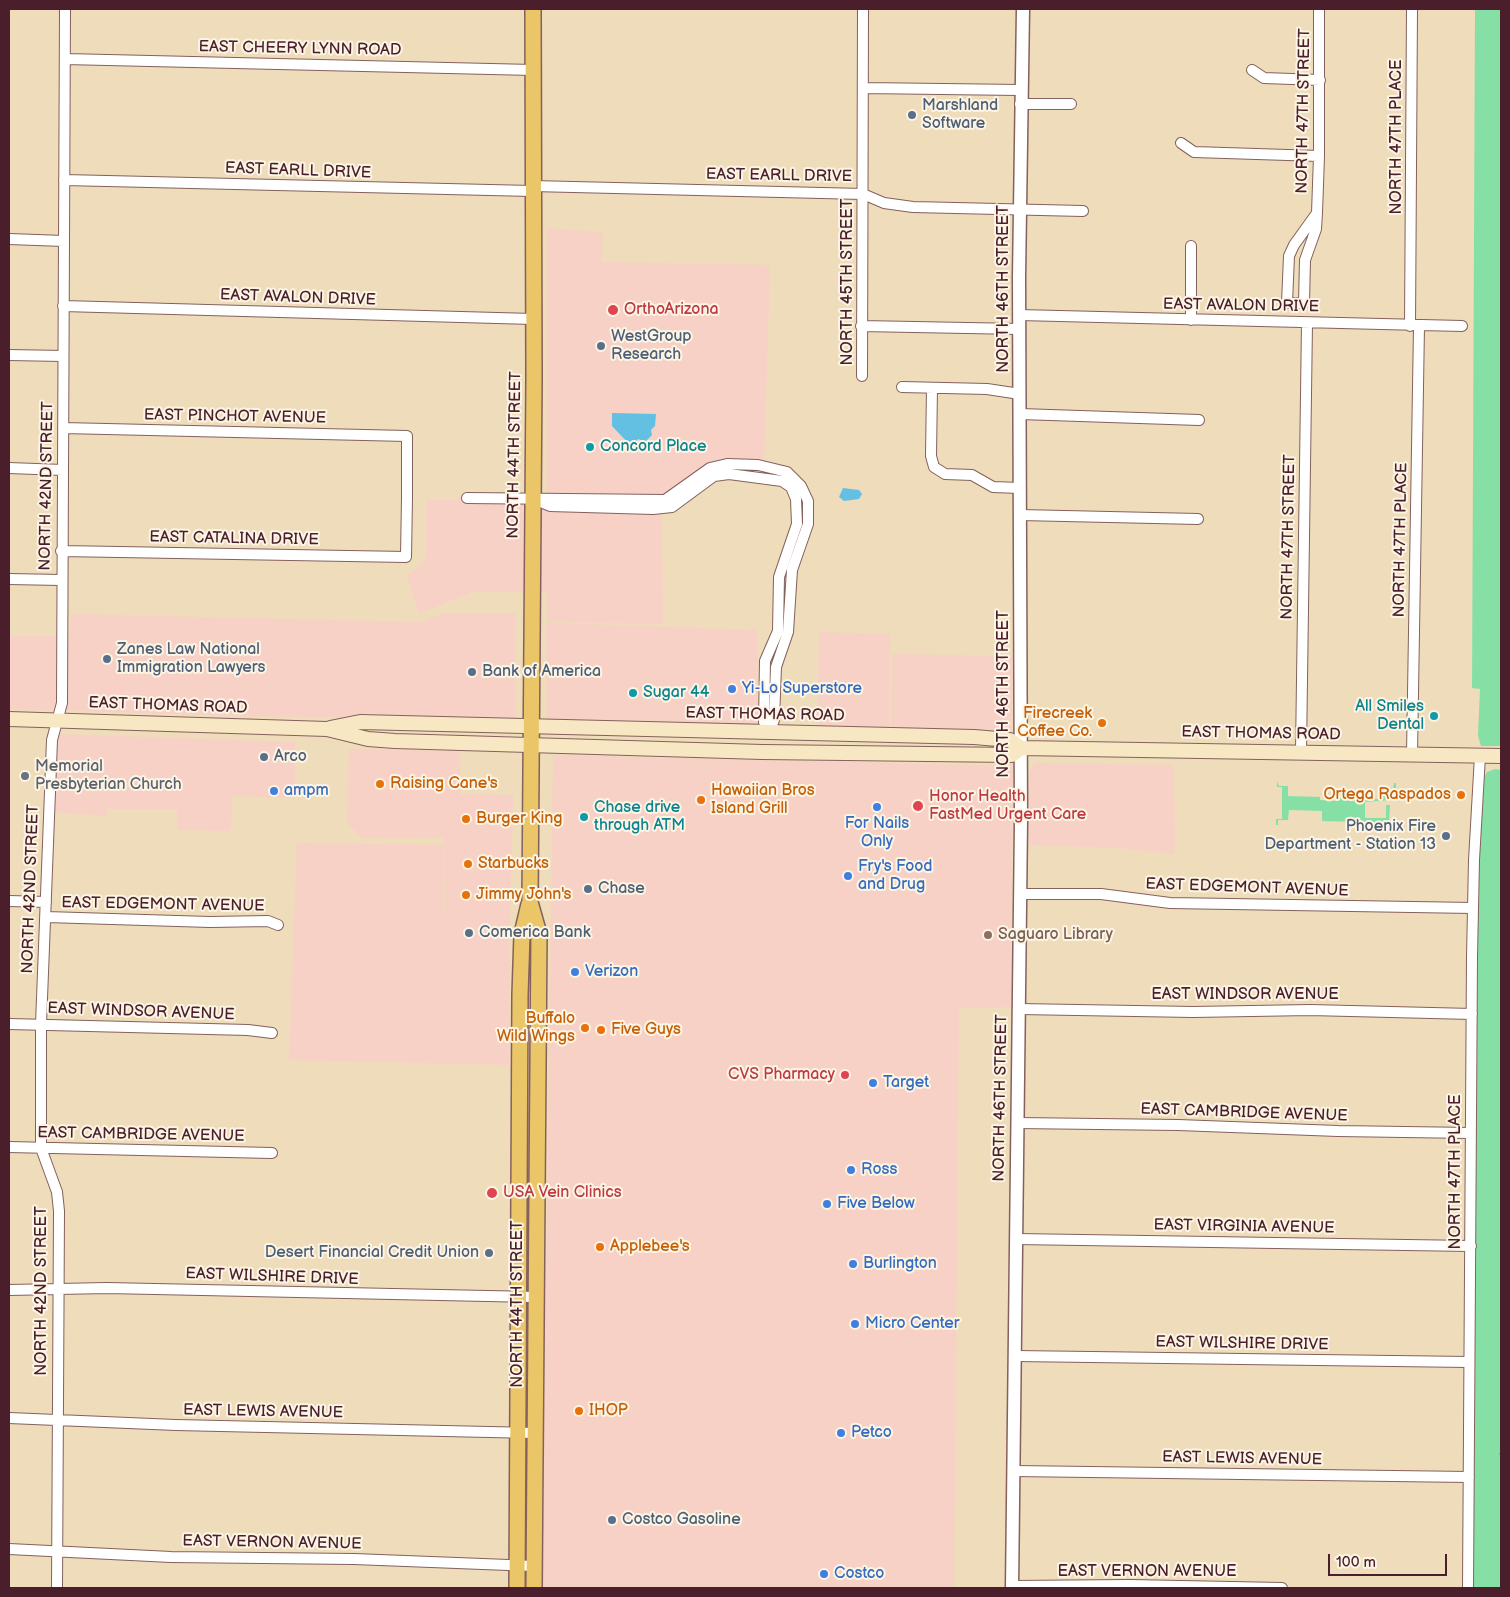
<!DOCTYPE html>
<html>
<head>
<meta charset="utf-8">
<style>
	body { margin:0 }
	#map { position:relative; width:1510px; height:1597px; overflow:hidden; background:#efdcba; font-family:"Balsamiq Sans",sans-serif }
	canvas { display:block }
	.frame { position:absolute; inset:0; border:10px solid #4a1f2b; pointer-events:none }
	.scale { position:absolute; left:1328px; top:1554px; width:119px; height:22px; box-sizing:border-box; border:2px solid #4a1f2b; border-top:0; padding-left:6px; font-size:15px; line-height:18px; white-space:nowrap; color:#4a1f2b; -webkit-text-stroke:4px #fcf5e5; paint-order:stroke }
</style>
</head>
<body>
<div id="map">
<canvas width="1510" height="1597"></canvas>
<div class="frame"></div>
<div class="scale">100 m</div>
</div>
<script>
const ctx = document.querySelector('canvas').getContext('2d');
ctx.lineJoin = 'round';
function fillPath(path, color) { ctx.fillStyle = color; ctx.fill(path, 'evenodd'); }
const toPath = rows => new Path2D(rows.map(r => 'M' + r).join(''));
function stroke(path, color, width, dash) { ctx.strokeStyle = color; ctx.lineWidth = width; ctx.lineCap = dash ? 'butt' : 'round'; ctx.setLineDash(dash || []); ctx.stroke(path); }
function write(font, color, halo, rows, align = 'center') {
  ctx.font = font + ' "Balsamiq Sans",sans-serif'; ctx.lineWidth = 4; ctx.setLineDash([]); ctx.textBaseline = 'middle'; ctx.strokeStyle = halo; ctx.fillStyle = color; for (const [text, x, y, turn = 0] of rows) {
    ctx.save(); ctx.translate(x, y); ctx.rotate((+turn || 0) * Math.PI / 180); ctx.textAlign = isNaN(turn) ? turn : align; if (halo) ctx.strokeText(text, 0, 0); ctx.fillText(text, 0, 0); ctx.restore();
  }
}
fillPath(toPath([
	[547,228,602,232,602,262,770,265,764,463,722,462,664,496,662,513,663,624,547,622,547,592,472,592,419,614,407,575,422,564,426,556,426,500,457,500,461,496,547,495],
	[443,613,516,613,516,720,243,716,9,709,9,636,70,636,71,614,420,622],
	[546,623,757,630,758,727,547,721],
	[819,632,890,634,889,728,817,728],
	[892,654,1013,656,1012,732,891,728],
	[58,734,295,742,295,798,232,796,231,831,177,830,177,809,107,809,107,816,55,812],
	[349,749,460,751,460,794,513,795,510,917,445,917,444,838,362,838,347,823],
	[553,755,1013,766,1011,1007,959,1008,954,1588,542,1588],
	[1035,763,1174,765,1175,854,1121,848,1029,845,1030,771],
	[297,843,443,845,444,917,510,918,509,1065,289,1060]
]), '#f7d1c6');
fillPath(toPath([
	[1475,9,1501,9,1501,746,1481,746,1478,736,1480,689,1472,688],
	[1495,769,1501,770,1501,1588,1472,1588,1476,908,1483,779,1487,772],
	[1277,781,1279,786,1288,786,1288,796,1320,797,1320,800,1338,801,1338,798,1383,799,1383,788,1393,789,1394,783,1396,783,1396,790,1390,790,1390,800,1365,802,1365,818,1386,818,1386,805,1390,805,1389,821,1395,822,1395,828,1393,828,1392,823,1322,821,1322,811,1289,810,1288,820,1278,820,1278,825,1276,825,1276,819,1282,819,1282,787,1277,787]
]), '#86e0a6');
fillPath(toPath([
	[612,413,656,414,655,426,651,430,652,435,645,442,638,439,634,444,636,448,632,447,612,426],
	[843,488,859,490,862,494,859,499,844,501,839,497]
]), '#64c0e2');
stroke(toPath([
	[1500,1454,1501,1454]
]), '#64c0e2', 2.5);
const minor = toPath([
	[65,59,533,70],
	[1252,70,1264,78,1320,80],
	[864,88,1020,90],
	[1020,104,1071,104],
	[1181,143,1194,152,1319,156],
	[64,180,532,191],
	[532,186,863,194,884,203,913,207,1083,211],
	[1317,213,1294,245,1289,256,1287,303,1304,303,1305,260,1316,229,1317,213,1319,156,1319,9],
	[9,239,64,241],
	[63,306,533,319],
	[1019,315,1462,326],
	[1191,320,1191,246],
	[861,326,1020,329],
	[1410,326,1412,9],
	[9,355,63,356],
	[862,376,863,9],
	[902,387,987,389,1020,394],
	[932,388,931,456,934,467,945,474,972,475,993,487,1020,488],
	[1020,414,1199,420],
	[9,468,63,470],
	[467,498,665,500,710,468,727,464,758,465,787,472,801,486,808,501,808,524,792,570,788,632,776,667,774,720,769,733],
	[538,501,550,506,653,509,672,507,714,476,729,474,782,481,791,487,796,499,797,524,779,577,778,631,765,661,764,722,769,733],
	[1020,515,1198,519],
	[61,551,406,557,407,497,407,436,63,428],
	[9,579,61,580],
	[1301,751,1307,323],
	[1412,754,1419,326],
	[1021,894,1101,894,1170,903,1473,908],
	[9,901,46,902],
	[46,917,210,922,268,921,278,925],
	[1019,1009,1193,1012,1310,1010,1472,1014],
	[9,1024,248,1030,272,1033],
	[1017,1123,1178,1125,1338,1131,1471,1133],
	[9,1147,272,1153],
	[1016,1239,1471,1246],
	[9,1290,107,1288,535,1297],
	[1015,1356,1469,1362],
	[9,1418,176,1425,534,1433],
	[1014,1471,1469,1477],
	[9,1549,171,1557,354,1559,534,1566],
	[1012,1586,1130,1585,1282,1588],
	[57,1588,59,1211,57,1192,41,1148,41,1024,52,740,62,703,65,9],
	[1468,1588,1472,957,1474,860,1480,756]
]);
const tertiary = toPath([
	[1012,1588,1021,821,1019,277,1023,9]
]);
const secondary = toPath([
	[9,719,327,729,368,739,395,741,762,752,1012,755,1021,748,1501,756],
	[330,728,360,722,974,737,1010,740,1021,748]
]);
const primary = toPath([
	[533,9,534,379,530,902,539,934,534,1588],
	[517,1588,520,995,522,934,529,904]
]);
stroke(minor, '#84615d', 12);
stroke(tertiary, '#84615d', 15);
stroke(secondary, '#84615d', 16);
stroke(primary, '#84615d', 18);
stroke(minor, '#fff', 10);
stroke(tertiary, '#fff', 12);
stroke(secondary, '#f7e8c3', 14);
stroke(primary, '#ebc669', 15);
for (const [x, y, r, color] of [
	[912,115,5,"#5c6f8a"],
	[613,310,6,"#e0444e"],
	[601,346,5,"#5c6f8a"],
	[590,447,5,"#0f9aa8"],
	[107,659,5,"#5c6f8a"],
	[472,672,5,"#5c6f8a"],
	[732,689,5,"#3f7fe0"],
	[633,693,5,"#0f9aa8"],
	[1434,716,5,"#0f9aa8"],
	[1102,723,5,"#e8710a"],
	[264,757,5,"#5c6f8a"],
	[25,776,5,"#6b7280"],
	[380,784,5,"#e8710a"],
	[274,791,5,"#3f7fe0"],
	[1461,795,5,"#e8710a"],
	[701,800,5,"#e8710a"],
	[918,806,6,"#e0444e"],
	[877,807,5,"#3f7fe0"],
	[584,817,5,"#0f9aa8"],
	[466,819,5,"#e8710a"],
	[1446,836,5,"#5c6f8a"],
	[468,864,5,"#e8710a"],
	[848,876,5,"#3f7fe0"],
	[588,889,5,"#5c6f8a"],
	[466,895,5,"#e8710a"],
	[469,933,5,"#5c6f8a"],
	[988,935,5,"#8d6e63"],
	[575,972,5,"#3f7fe0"],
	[585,1028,5,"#e8710a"],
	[601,1030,5,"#e8710a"],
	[845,1075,5,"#e0444e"],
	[873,1083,5,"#3f7fe0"],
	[851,1170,5,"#3f7fe0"],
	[492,1193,6,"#e0444e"],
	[827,1204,5,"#3f7fe0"],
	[600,1247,5,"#e8710a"],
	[489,1253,5,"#5c6f8a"],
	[853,1264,5,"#3f7fe0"],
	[855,1324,5,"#3f7fe0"],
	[579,1411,5,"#e8710a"],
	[841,1433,5,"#3f7fe0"],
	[612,1520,5,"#5c6f8a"],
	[824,1574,5,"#3f7fe0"]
]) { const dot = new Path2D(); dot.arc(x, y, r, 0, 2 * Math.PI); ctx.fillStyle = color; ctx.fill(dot); stroke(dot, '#fcf5e5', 2); }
write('16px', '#4a1f2b', '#fcf5e5', [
	["EAST CHEERY LYNN ROAD",300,49,1],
	["NORTH 47TH STREET",1304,111,-89],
	["NORTH 47TH PLACE",1397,137,-90],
	["EAST EARLL DRIVE",298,171,2],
	["EAST EARLL DRIVE",779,176,1],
	["NORTH 45TH STREET",848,282,-90],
	["NORTH 46TH STREET",1004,289,-90],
	["EAST AVALON DRIVE",298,298,2],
	["EAST AVALON DRIVE",1241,306,1],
	["EAST PINCHOT AVENUE",235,417,1],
	["NORTH 44TH STREET",515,455,-89],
	["NORTH 42ND STREET",47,486,-89],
	["NORTH 47TH STREET",1289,537,-89],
	["EAST CATALINA DRIVE",234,539,1],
	["NORTH 47TH PLACE",1401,540,-89],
	["NORTH 46TH STREET",1004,694,-90],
	["EAST THOMAS ROAD",168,706,2],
	["EAST THOMAS ROAD",765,715,1],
	["EAST THOMAS ROAD",1261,734,1],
	["EAST EDGEMONT AVENUE",1247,888,2],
	["NORTH 42ND STREET",31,889,-88],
	["EAST EDGEMONT AVENUE",163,905,1],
	["EAST WINDSOR AVENUE",1245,995],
	["EAST WINDSOR AVENUE",141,1012,2],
	["NORTH 46TH STREET",1001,1098,-89],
	["EAST CAMBRIDGE AVENUE",1244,1113,2],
	["EAST CAMBRIDGE AVENUE",141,1135,1],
	["NORTH 47TH PLACE",1456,1172,-90],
	["EAST VIRGINIA AVENUE",1244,1227,1],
	["EAST WILSHIRE DRIVE",272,1277,2],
	["NORTH 42ND STREET",42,1291,-90],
	["NORTH 44TH STREET",518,1304,-90],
	["EAST WILSHIRE DRIVE",1242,1344,1],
	["EAST LEWIS AVENUE",263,1412,1],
	["EAST LEWIS AVENUE",1242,1459,1],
	["EAST VERNON AVENUE",272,1543,1],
	["EAST VERNON AVENUE",1147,1572]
]);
write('16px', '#4e5e75', '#fcf5e5', [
	["Marshland",922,106],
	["Software",922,124],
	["WestGroup",611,337],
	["Research",611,355],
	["Zanes Law National",117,650],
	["Immigration Lawyers",117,668],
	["Bank of America",482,672],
	["Arco",274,757],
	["Phoenix Fire",1436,827,"right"],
	["Department - Station 13",1436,845,"right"],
	["Chase",598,889],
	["Comerica Bank",479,933],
	["Desert Financial Credit Union",479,1253,"right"],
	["Costco Gasoline",622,1520]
], 'left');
write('16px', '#be3a42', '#fcf5e5', [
	["OrthoArizona",624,310],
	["Honor Health",929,797],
	["FastMed Urgent Care",929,815],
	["CVS Pharmacy",835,1075,"right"],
	["USA Vein Clinics",503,1193]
], 'left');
write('16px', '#0d838f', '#fcf5e5', [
	["Concord Place",600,447],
	["Sugar 44",643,693],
	["All Smiles",1424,707,"right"],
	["Dental",1424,725,"right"],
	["Chase drive",594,808],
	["through ATM",594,826]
], 'left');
write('16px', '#366cbe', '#fcf5e5', [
	["Yi-Lo Superstore",742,689],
	["ampm",284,791],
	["For Nails",877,824,"center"],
	["Only",877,842,"center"],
	["Fry's Food",858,867],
	["and Drug",858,885],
	["Verizon",585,972],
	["Target",883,1083],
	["Ross",861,1170],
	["Five Below",837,1204],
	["Burlington",863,1264],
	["Micro Center",865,1324],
	["Petco",851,1433],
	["Costco",834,1574]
], 'left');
write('16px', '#c56008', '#fcf5e5', [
	["Firecreek",1092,714,"right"],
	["Coffee Co.",1092,732,"right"],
	["Raising Cane's",390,784],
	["Hawaiian Bros",711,791],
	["Island Grill",711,809],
	["Ortega Raspados",1451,795,"right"],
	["Burger King",476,819],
	["Starbucks",478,864],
	["Jimmy John's",476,895],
	["Buffalo",575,1019,"right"],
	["Wild Wings",575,1037,"right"],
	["Five Guys",611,1030],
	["Applebee's",610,1247],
	["IHOP",589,1411]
], 'left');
write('16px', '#5b616d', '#fcf5e5', [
	["Memorial",35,767],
	["Presbyterian Church",35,785]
], 'left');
write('16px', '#785e54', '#fcf5e5', [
	["Saguaro Library",998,935]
], 'left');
</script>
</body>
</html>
